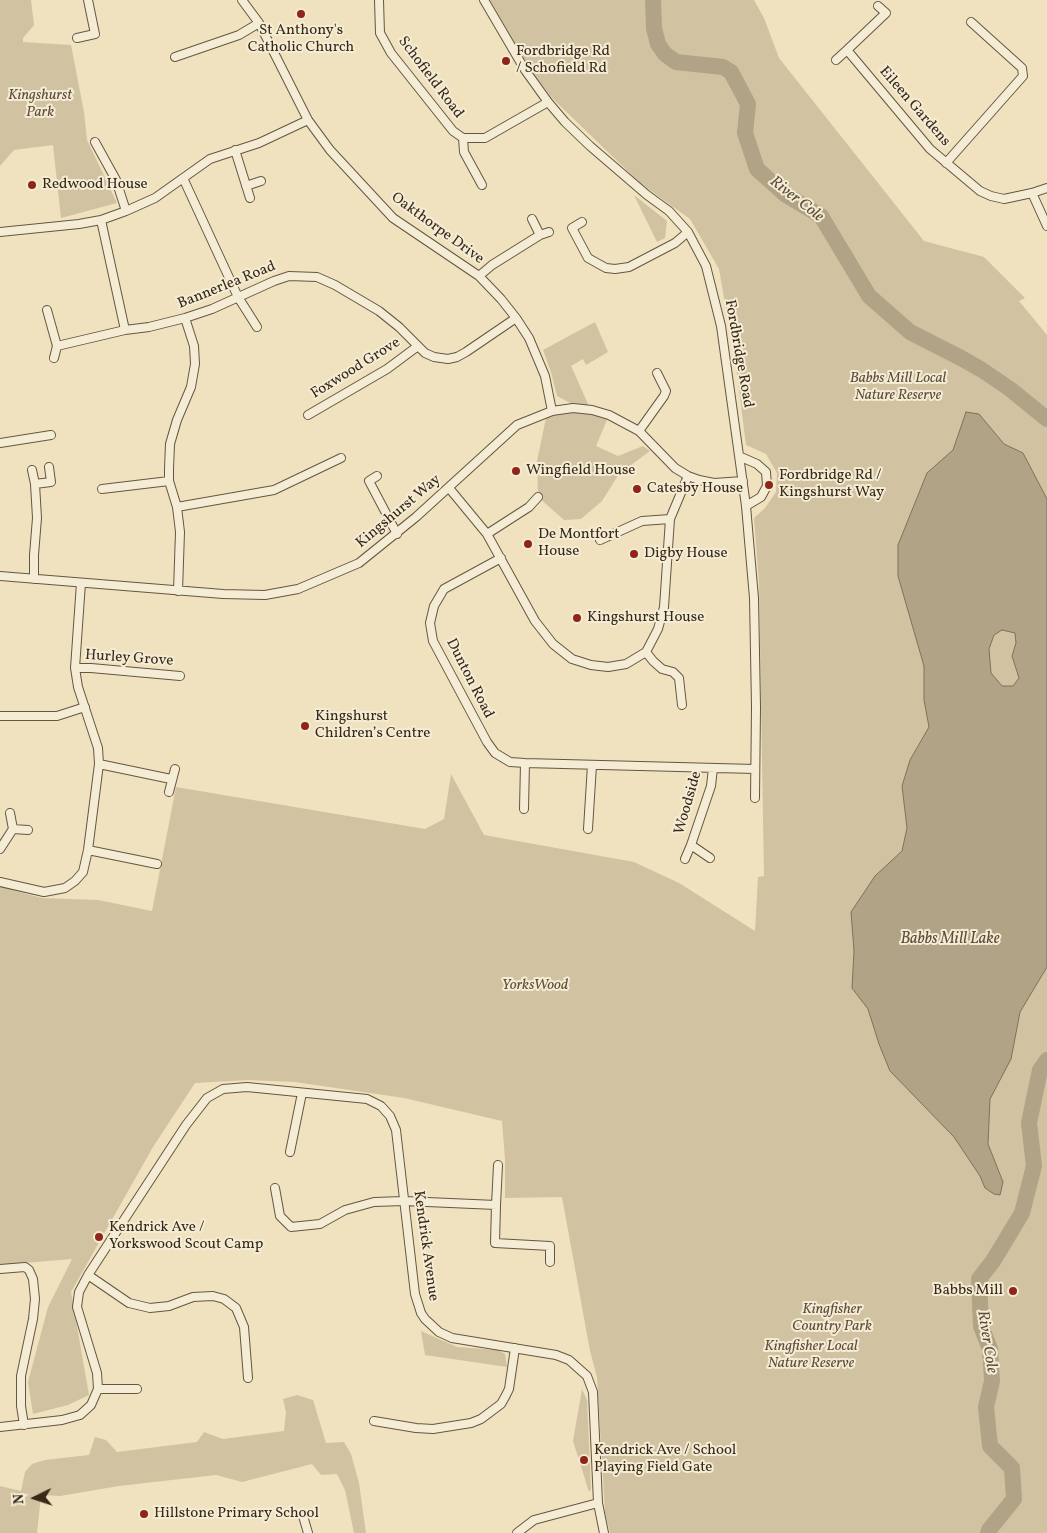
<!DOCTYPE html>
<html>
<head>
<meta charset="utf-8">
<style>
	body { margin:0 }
	#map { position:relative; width:1047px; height:1533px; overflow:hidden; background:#f0e2be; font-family:Vollkorn,serif }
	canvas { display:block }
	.north { position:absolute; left:10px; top:1473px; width:50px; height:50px; -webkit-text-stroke:4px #f5ecd5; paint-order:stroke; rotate:266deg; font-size:14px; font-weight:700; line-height:20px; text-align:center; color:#372817 }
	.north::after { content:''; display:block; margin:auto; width:18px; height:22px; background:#372817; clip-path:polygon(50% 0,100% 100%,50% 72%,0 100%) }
</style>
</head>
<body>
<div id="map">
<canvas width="1047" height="1533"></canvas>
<div class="north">N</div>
</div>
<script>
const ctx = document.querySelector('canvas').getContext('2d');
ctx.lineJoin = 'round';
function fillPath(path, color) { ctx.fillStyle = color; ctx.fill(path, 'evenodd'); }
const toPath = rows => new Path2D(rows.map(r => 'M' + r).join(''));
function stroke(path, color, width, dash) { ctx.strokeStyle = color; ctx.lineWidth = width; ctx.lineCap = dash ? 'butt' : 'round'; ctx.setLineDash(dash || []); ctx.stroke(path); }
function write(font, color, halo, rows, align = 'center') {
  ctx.font = font + ' Vollkorn,serif'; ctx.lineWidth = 4; ctx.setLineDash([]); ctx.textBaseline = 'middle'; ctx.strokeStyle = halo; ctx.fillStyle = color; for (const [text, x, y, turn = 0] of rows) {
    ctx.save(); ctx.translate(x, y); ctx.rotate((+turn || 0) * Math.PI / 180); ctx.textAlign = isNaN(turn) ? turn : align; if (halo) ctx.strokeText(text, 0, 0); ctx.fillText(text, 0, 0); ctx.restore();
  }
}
fillPath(toPath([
	[0,0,31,0,34,25,23,38,23,42,71,45,84,112,87,140,117,203,61,218,53,145,14,150,0,166],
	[490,0,754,0,764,18,779,58,924,241,984,257,1025,298,1019,301,1047,335,1047,1533,610,1533,605,1513,597,1377,590,1351,562,1197,505,1198,505,1159,502,1121,404,1098,295,1082,248,1080,195,1083,153,1147,71,1292,89,1395,68,1405,33,1414,28,1382,48,1307,72,1259,0,1265,0,887,42,898,98,900,152,911,176,787,425,829,444,819,451,774,484,835,634,862,679,883,755,931,758,877,764,876,759,583,754,518,765,508,776,492,777,473,766,454,746,445,737,374,719,269,690,219,640,183,553,99,529,68],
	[634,195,667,221,665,238,657,242],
	[595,322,608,352,586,365,583,359,571,366,589,406,572,404,557,396,551,372,543,350],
	[573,408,609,415,596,446,618,456,643,446,650,451,619,474,602,501,581,519,564,520,538,497,537,461,546,418,552,411],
	[421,1331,457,1347,498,1350,505,1354,507,1367,425,1355],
	[582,1389,587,1400,591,1489,589,1492,573,1441],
	[297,1395,313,1400,326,1443,344,1442,351,1454,359,1483,366,1533,354,1533,345,1490,337,1474,321,1475,312,1464,242,1482,216,1475,119,1486,60,1496,41,1495,37,1533,0,1533,0,1486,21,1491,25,1472,32,1464,45,1460,89,1455,95,1437,106,1440,117,1452,197,1442,204,1432,223,1439,284,1431,286,1412,283,1399]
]), '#d1c2a2');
const water = toPath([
	[966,412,979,414,1004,444,1023,453,1047,499,1047,967,1020,1012,1011,1059,990,1099,988,1144,1003,1182,1000,1195,994,1194,985,1188,980,1176,954,1137,890,1071,879,1044,868,1009,852,988,854,951,851,912,875,876,902,851,907,828,902,786,910,760,929,727,924,700,924,666,898,576,898,545,927,473,953,450,966,412],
	[1002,630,1015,633,1016,643,1012,656,1019,678,1013,686,1002,686,991,673,989,649,994,635,1002,630]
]);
fillPath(water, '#b1a385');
stroke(water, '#807259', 1);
stroke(toPath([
	[653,0,654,28,658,44,665,54,676,62,723,67,731,72,748,104,745,133,757,169,786,195,821,216,869,296,910,332,961,358,982,370,1010,389,1047,419],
	[988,1533,989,1530,1014,1499,1012,1468,990,1446,986,1407,992,1381,990,1349,981,1326,979,1279,993,1261,1022,1213,1034,1166,1029,1123,1040,1070,1047,1060]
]), '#b1a385', 16);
const minor = toPath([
	[242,0,259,23,308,120,330,150,393,218,479,276,501,299,516,318,529,338,545,376,552,411],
	[379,0,380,33,391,53,453,131,463,138,485,138,548,102],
	[484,0,525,70,548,102,565,122,590,146,647,195,669,211,688,232,706,266,721,326,746,506,754,598,756,707,755,798],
	[878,6,886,13,847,50,930,149,980,191,991,196,1004,199,1032,193,1047,188],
	[77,38,95,34,88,0],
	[175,57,239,35,259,23],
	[836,60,847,50],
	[463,138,464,152,482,185],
	[95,142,116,180,126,211],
	[235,150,250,198],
	[946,163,1023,76,1022,68,971,22],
	[183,178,238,297,257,327],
	[246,186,261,181],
	[1032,193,1047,226],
	[532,219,540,235],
	[101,220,125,330],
	[582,222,572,228,588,258,606,268,615,269,629,267,675,243,688,232],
	[0,232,79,224,101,220,126,211,155,198,210,159,259,143,308,120],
	[479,276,492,265,540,235,549,232],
	[47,310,57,346,125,330,149,327,185,318,212,309,274,281,289,276,317,277,335,285,379,311,399,327,425,353,434,357,448,359,457,357,466,352,516,318],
	[54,358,57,346],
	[308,415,387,369,418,346],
	[639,431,664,396,666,391,657,373],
	[0,443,51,435],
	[741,457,757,464,766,472,767,486,761,497,746,506],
	[32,470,35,484],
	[377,476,369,481,397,534],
	[449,488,487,534,535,621,553,644,572,659,591,665,608,667,626,664,646,652,658,629,664,607,670,519,688,476],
	[102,489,169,481],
	[177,507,274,490,341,458],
	[487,534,529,507,538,497],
	[600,540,642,521,670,519],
	[501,558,444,589,434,606,430,623,433,641,487,742,495,753,510,762,525,763,755,769],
	[0,576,223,594,265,595,298,589,359,563,416,517,517,425,552,411,573,408,592,410,609,415,639,431,675,468,688,476,699,480,714,483,743,481],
	[34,579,34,555,37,518,35,484,51,482,49,467],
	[178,591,180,532,177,507,169,481,169,469,170,444,177,420,191,387,195,364,194,346,185,318],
	[646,652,653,661,662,669,673,672,679,678,682,705],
	[75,668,91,668,180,676],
	[0,716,57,716,85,707],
	[99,764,171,779],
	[169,792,175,769],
	[524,809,525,763],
	[10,813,13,829],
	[588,829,592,765],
	[691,845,710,858],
	[0,849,13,829,28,830],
	[88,850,157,864],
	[685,859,691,845,711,786,713,768],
	[0,882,44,892,65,888,75,881,83,872,88,850,99,764,98,748,78,687,75,668,81,583],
	[290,1152,302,1093],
	[275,1188,280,1216,291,1227,320,1224,345,1210,374,1202,404,1201,496,1205,498,1165],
	[496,1205,495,1243,550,1246,550,1262],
	[0,1269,25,1267,29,1270,33,1279,35,1299,33,1319,21,1376,21,1406,24,1425],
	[88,1275,129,1303,150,1308,169,1306,193,1297,213,1296,224,1299,236,1308,244,1327,248,1378],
	[98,1389,137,1389],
	[374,1421,416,1428,433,1429,471,1423,481,1419,501,1404,505,1397,509,1389,515,1348],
	[0,1427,62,1420,80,1415,91,1405,98,1389,97,1373,77,1307,79,1292,88,1275,186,1125,207,1098,223,1089,247,1087,367,1099,381,1106,390,1116,396,1130,415,1294,421,1313,425,1319,439,1332,452,1338,556,1355,569,1360,587,1376,593,1392,598,1503,604,1533],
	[303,1516,308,1533],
	[517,1533,534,1520,598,1503]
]);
stroke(minor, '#655641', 10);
stroke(minor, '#f5ecd5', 8);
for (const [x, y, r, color] of [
	[301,14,5,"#8f2418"],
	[506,61,5,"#8f2418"],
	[32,185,5,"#8f2418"],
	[516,471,5,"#8f2418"],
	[769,485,5,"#8f2418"],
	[637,489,5,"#8f2418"],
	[528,544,5,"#8f2418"],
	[634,554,5,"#8f2418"],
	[577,618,5,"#8f2418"],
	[305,726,5,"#8f2418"],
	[99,1237,5,"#8f2418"],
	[1013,1291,5,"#8f2418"],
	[584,1460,5,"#8f2418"],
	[144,1514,5,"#8f2418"]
]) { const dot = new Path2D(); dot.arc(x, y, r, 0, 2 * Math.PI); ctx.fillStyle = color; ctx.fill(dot); stroke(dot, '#f5ecd5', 2); }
write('15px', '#372817', '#f5ecd5', [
	["St Anthony's",301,31,"center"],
	["Catholic Church",301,48,"center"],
	["Fordbridge Rd",516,52],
	["/ Schofield Rd",516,69],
	["Redwood House",42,185],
	["Wingfield House",526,471],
	["Fordbridge Rd /",779,476],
	["Kingshurst Way",779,493],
	["Catesby House",647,489],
	["De Montfort",538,535],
	["House",538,552],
	["Digby House",644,554],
	["Kingshurst House",587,618],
	["Kingshurst",315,717],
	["Children’s Centre",315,734],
	["Kendrick Ave /",109,1228],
	["Yorkswood Scout Camp",109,1245],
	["Babbs Mill",1003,1291,"right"],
	["Kendrick Ave / School",594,1451],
	["Playing Field Gate",594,1468],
	["Hillstone Primary School",154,1514]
], 'left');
write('15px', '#372817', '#f5ecd5', [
	["Schofield Road",430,78,53],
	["Eileen Gardens",914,107,49],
	["Oakthorpe Drive",437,229,36],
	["Bannerlea Road",227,286,-22],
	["Fordbridge Road",738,354,80],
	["Foxwood Grove",356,369,-32],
	["Kingshurst Way",399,512,-40],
	["Hurley Grove",129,659,4],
	["Dunton Road",469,679,63],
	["Woodside",689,803,-74],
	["Kendrick Avenue",425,1246,82]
]);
write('italic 15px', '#5e4e3a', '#f5ecd5', [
	["Kingshurst",40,96],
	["Park",40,113],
	["Babbs Mill Local",898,379],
	["Nature Reserve",898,396],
	["YorksWood",535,986],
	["Kingfisher",832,1310],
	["Country Park",832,1327],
	["Kingfisher Local",811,1347],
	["Nature Reserve",811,1364]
]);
write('italic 16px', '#5c4d38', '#f5ecd5', [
	["River Cole",796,200,38],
	["Babbs Mill Lake",950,940],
	["River Cole",986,1342,81]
]);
</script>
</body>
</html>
